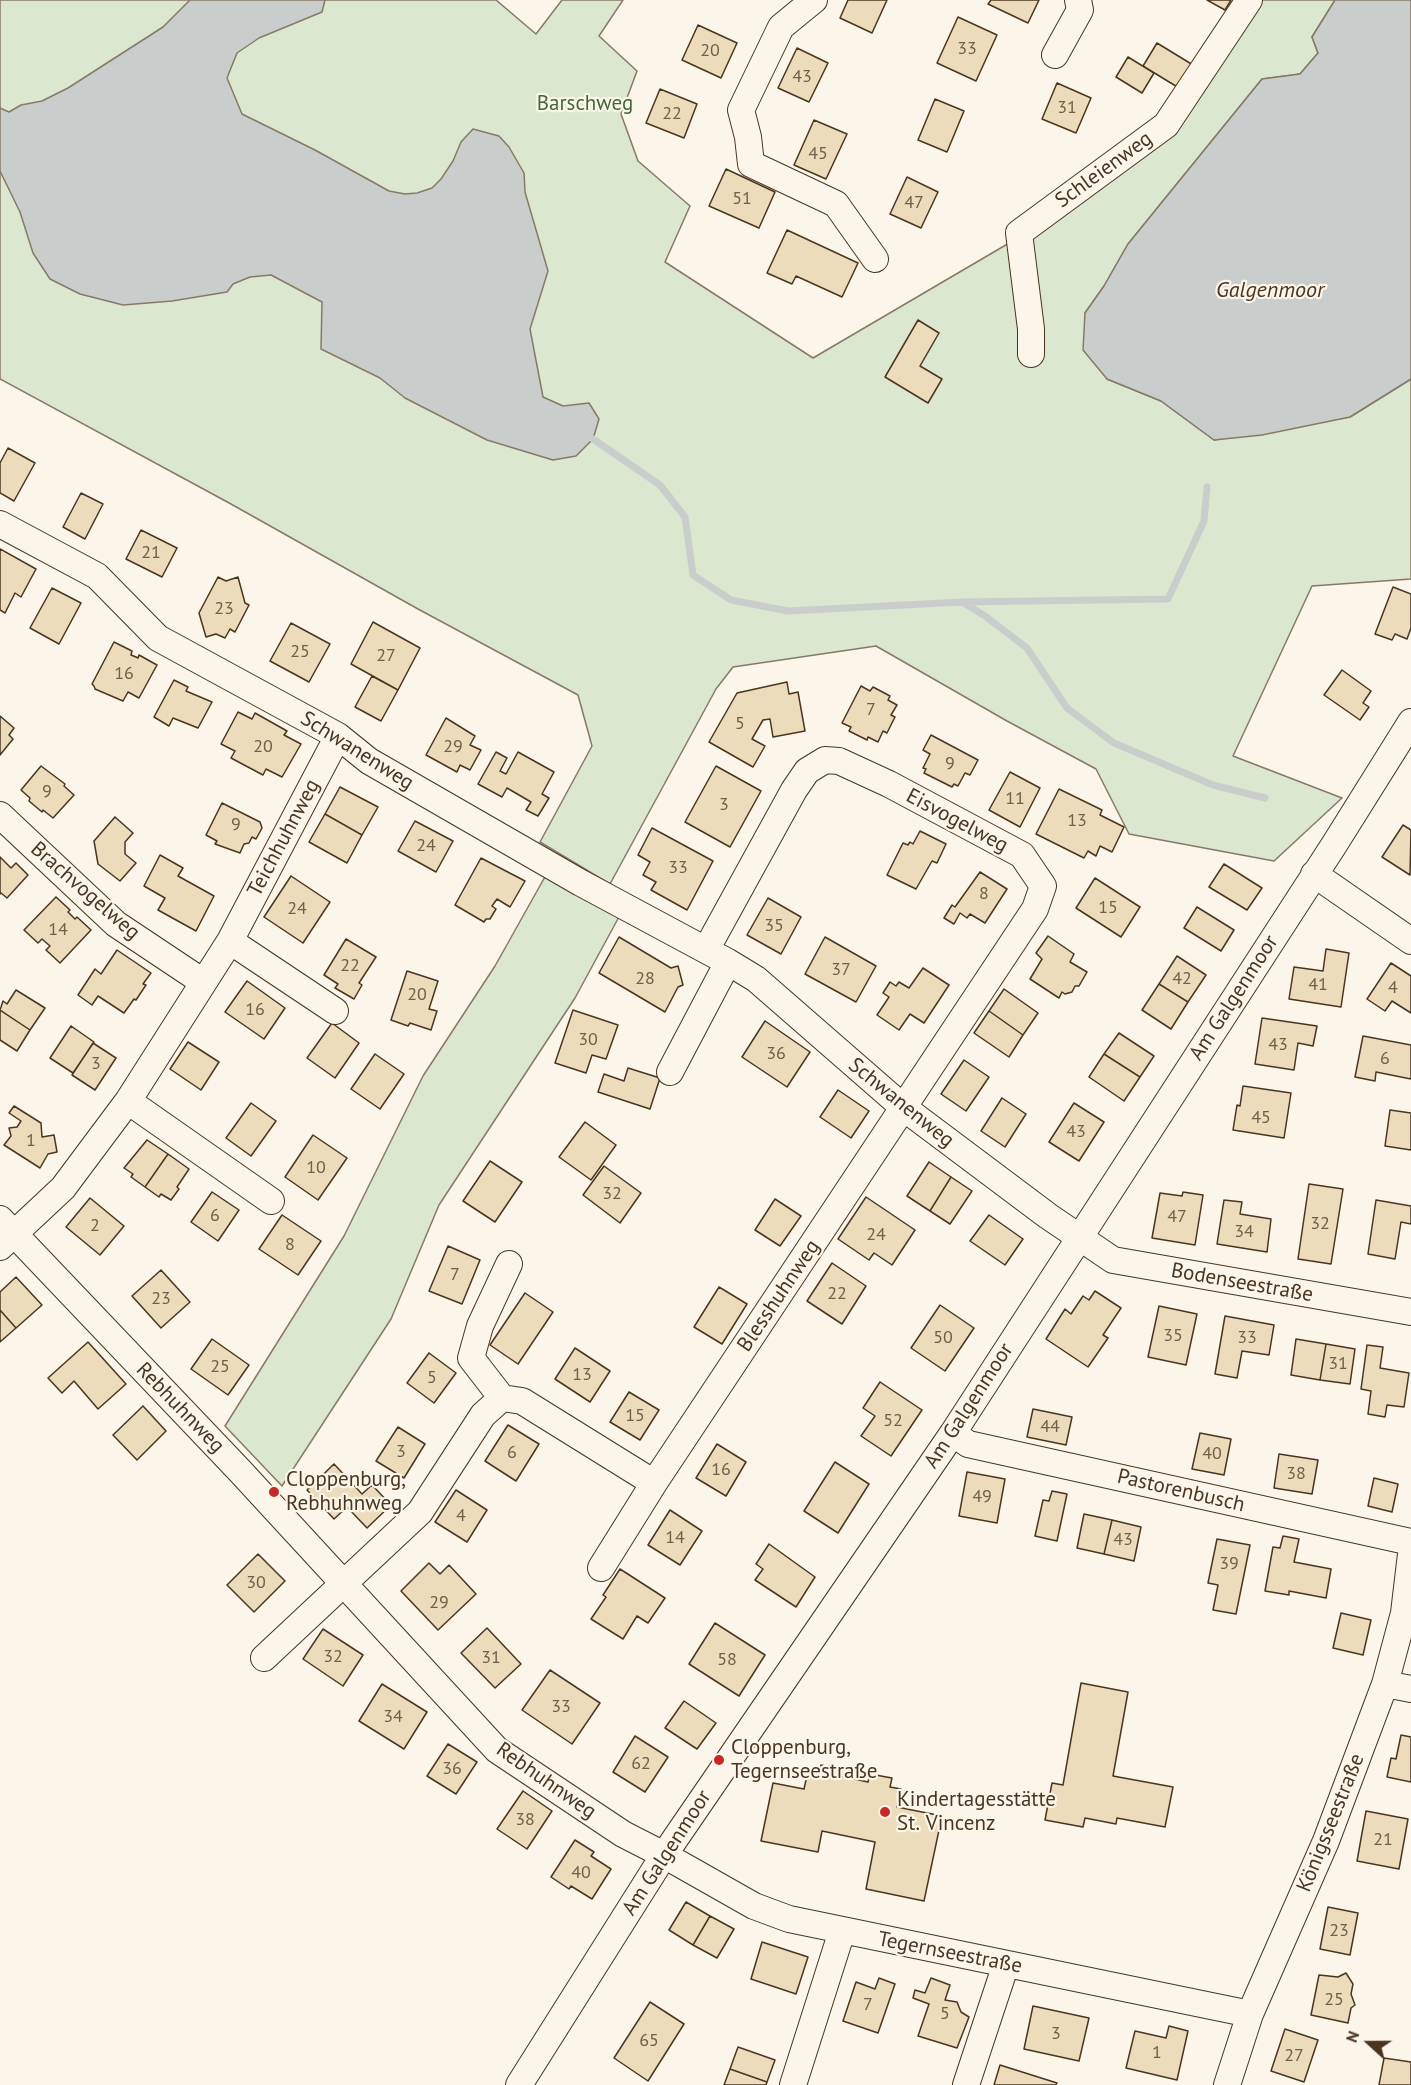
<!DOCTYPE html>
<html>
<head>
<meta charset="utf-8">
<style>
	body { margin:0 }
	#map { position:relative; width:1411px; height:2085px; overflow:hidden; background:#fbf6e9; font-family:"PT Sans",sans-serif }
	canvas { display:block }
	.north { position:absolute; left:1339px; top:2013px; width:60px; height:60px; -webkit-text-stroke:4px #fbf6e9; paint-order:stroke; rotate:291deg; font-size:16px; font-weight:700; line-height:24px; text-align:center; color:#4a3520 }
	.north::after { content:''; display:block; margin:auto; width:21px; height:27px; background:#4a3520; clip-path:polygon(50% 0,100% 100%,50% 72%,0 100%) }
</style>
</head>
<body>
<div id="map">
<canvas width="1411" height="2085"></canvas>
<div class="north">N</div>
</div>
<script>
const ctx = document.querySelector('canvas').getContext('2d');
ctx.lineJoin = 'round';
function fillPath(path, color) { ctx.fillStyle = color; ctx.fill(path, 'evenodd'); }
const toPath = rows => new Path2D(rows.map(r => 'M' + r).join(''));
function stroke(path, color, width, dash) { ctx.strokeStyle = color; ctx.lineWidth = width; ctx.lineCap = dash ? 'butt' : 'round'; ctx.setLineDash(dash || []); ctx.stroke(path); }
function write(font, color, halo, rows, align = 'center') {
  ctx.font = font + ' "PT Sans",sans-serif'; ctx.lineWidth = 4.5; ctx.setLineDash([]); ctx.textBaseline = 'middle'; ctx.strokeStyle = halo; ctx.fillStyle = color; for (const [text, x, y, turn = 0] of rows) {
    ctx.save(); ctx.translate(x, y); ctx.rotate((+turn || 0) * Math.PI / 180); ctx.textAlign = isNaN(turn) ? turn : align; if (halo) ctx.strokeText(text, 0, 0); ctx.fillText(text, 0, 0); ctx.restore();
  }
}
const green = toPath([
	[0,0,496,0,536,34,562,0,623,0,599,36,637,71,621,114,638,161,690,206,665,262,813,358,1016,239,1167,129,1253,0,1335,0,1312,37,1318,53,1300,74,1262,79,1128,244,1104,286,1085,313,1107,379,1161,401,1214,440,1350,417,1411,379,1411,579,1312,586,1233,756,1342,798,1274,861,1129,834,1096,769,1007,721,876,646,733,667,716,689,610,884,540,842,592,746,578,695,418,609,231,504,0,379,0,0],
	[546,875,620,915,575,998,439,1205,391,1319,282,1486,225,1426,344,1236,423,1076,495,966,546,875]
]);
fillPath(green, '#dce7d0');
stroke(green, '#887966', 1.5);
const water = toPath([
	[190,0,325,0,322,12,259,38,237,53,227,78,242,114,315,150,389,191,405,194,417,193,432,188,441,179,453,161,461,142,473,129,499,136,509,147,524,173,525,192,548,271,530,329,543,397,563,406,589,403,599,419,593,439,576,456,553,460,487,440,405,398,380,378,321,349,322,302,271,275,250,277,233,284,227,292,172,301,123,305,80,294,50,279,33,253,20,212,0,171,0,108,9,112,21,105,42,101,68,88,163,27,190,0],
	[1335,0,1411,0,1411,379,1350,417,1262,435,1214,440,1161,401,1107,379,1083,350,1085,313,1104,286,1128,244,1262,79,1300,74,1318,53,1312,37,1335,0]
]);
fillPath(water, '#c9cecd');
stroke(water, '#887966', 1.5);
stroke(toPath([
	[593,439,660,485,685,517,693,575,731,600,788,611,962,602,1168,599,1204,521,1207,487],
	[964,603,985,616,1027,648,1067,708,1114,743,1213,785,1265,798]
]), '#c9cecd', 7);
const building = toPath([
	[848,0,887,0,872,33,840,18,848,0],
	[991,0,1039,0,1028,23,988,4,991,0],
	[1207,0,1231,0,1225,10,1207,0],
	[958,17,997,35,976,81,937,63,958,17],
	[698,25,737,43,721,78,682,60,698,25],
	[1157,43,1193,65,1179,88,1143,66,1157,43],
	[797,48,828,63,809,102,778,88,797,48],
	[1128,57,1154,73,1142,93,1116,77,1128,57],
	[1057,83,1091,98,1076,133,1042,119,1057,83],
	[660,89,697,104,684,138,646,123,660,89],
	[935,99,964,111,947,152,918,140,935,99],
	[814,120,847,134,826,179,794,165,814,120],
	[726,169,775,192,759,228,709,206,726,169],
	[907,177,938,192,921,228,890,214,907,177],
	[787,230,858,263,842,297,796,276,792,284,767,273,787,230],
	[918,320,939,333,920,366,942,379,928,403,885,377,918,320],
	[8,448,35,463,14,501,0,493,0,463,8,448],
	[81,493,103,504,85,539,63,527,81,493],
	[141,530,177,548,162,577,126,559,141,530],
	[0,549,36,569,21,597,15,593,5,613,0,610,0,549],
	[218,577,226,581,238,577,245,603,249,605,235,632,230,629,225,638,216,634,206,637,199,613,218,577],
	[1393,587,1411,594,1411,628,1407,639,1395,634,1392,640,1375,634,1393,587],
	[52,588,81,603,59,644,30,628,52,588],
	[373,622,420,648,398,690,351,664,373,622],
	[291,623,330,644,309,682,270,661,291,623],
	[114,642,132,651,131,655,136,657,138,658,139,655,157,665,139,698,128,692,123,701,95,689,94,686,92,684,114,642],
	[1342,670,1371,691,1363,703,1369,707,1360,720,1324,695,1342,670],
	[372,676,398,690,381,721,355,707,372,676],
	[174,680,188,687,186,691,212,702,198,728,173,718,169,726,154,717,174,680],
	[787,682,789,694,798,692,805,731,773,737,770,719,763,720,752,739,765,746,753,767,709,742,737,693,787,682],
	[861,686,870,691,873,687,890,696,888,700,897,705,891,715,895,717,887,733,883,731,878,742,868,737,867,740,849,731,851,727,842,723,861,686],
	[238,712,252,719,255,713,287,731,284,735,301,744,282,777,266,769,263,775,231,758,235,751,221,744,238,712],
	[0,716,14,728,9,735,13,739,0,755,0,716],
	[446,718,475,736,470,745,481,750,470,770,460,765,457,772,426,755,446,718],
	[931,735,978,760,970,775,965,773,958,786,954,784,952,787,924,773,926,769,923,768,930,754,923,750,931,735],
	[496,752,507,758,500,771,506,774,518,752,554,772,542,794,549,798,538,816,526,810,531,802,507,788,502,797,478,784,496,752],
	[41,766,65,784,64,786,74,795,53,818,43,810,42,812,29,801,30,798,21,790,41,766],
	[716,766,761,791,730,847,685,822,716,766],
	[1010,772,1040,788,1020,827,989,810,1010,772],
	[340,787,378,807,362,835,325,814,340,787],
	[1059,789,1102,810,1100,815,1124,827,1112,852,1100,846,1096,856,1088,851,1084,858,1036,834,1059,789],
	[222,803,260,822,262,828,256,839,252,837,249,843,244,844,240,853,215,844,217,841,206,835,222,803],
	[325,814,362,835,347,863,309,842,325,814],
	[115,817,133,833,125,842,125,854,136,863,120,881,98,864,94,841,115,817],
	[415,821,453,841,436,872,398,851,415,821],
	[1403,825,1411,830,1410,875,1382,857,1403,825],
	[652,828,713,861,687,910,651,890,656,882,643,875,650,862,638,855,652,828],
	[920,831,946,844,937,863,932,861,916,889,887,875,903,843,908,845,910,842,913,844,920,831],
	[160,855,183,868,178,876,214,896,196,931,158,910,165,898,144,886,160,855],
	[0,857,11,868,16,863,28,875,7,898,1,893,0,894,0,857],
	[481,858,525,881,510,907,497,899,492,906,496,909,490,919,486,919,484,922,455,905,481,858],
	[1224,864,1262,888,1247,910,1209,887,1224,864],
	[980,872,1007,889,985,923,970,914,967,918,960,913,954,924,944,918,952,905,955,907,980,872],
	[291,876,330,902,303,943,264,917,291,876],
	[1095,878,1140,907,1121,937,1076,908,1095,878],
	[56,897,70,910,68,912,75,919,77,917,91,930,60,963,46,950,50,946,42,939,38,943,24,930,56,897],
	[768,898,801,917,781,954,747,935,768,898],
	[1197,907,1234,930,1221,951,1184,928,1197,907],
	[1048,936,1074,954,1070,962,1087,972,1079,986,1075,986,1072,992,1065,994,1062,992,1059,998,1030,979,1042,959,1036,953,1048,936],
	[619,937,671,968,678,966,683,985,678,987,665,1012,599,973,619,937],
	[825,937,876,966,856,1002,805,974,825,937],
	[346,939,376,957,359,983,362,985,354,999,335,988,338,984,324,975,346,939],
	[1326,949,1349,953,1341,1007,1289,999,1294,967,1323,971,1326,949],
	[117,950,151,973,143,984,146,985,136,1000,134,999,124,1013,98,996,92,1005,78,995,95,969,101,974,117,950],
	[1177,956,1206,975,1188,1002,1159,984,1177,956],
	[1391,963,1411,976,1411,1013,1392,1001,1385,1011,1367,999,1391,963],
	[923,968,949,985,924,1023,910,1014,899,1030,877,1015,889,997,883,993,890,982,896,986,899,982,909,988,923,968],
	[407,971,438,981,429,1009,437,1011,431,1030,410,1023,408,1026,391,1020,407,971],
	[247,981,285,1008,264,1039,225,1012,247,981],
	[1159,984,1188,1002,1171,1029,1142,1010,1159,984],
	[1004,989,1038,1013,1023,1035,989,1011,1004,989],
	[16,990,45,1008,30,1030,0,1010,3,1001,7,1004,16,990],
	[0,1010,30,1030,17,1051,0,1040,0,1010],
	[573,1010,618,1025,606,1059,592,1055,586,1073,555,1063,573,1010],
	[989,1011,1023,1035,1009,1057,974,1033,989,1011],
	[1262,1018,1317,1026,1313,1046,1298,1043,1294,1070,1255,1064,1262,1018],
	[765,1021,810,1052,787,1087,742,1057,765,1021],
	[332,1023,359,1043,335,1078,307,1058,332,1023],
	[71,1026,94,1042,73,1073,50,1058,71,1026],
	[1119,1033,1154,1056,1140,1077,1104,1054,1119,1033],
	[1363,1036,1411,1045,1411,1079,1376,1072,1375,1081,1355,1077,1363,1036],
	[188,1042,219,1062,201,1090,170,1069,188,1042],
	[93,1043,116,1058,95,1090,72,1075,93,1043],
	[375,1054,404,1074,380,1109,351,1089,375,1054],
	[1104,1054,1140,1077,1124,1101,1089,1077,1104,1054],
	[964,1060,989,1077,966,1111,941,1094,964,1060],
	[628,1068,660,1078,650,1109,598,1092,604,1074,624,1081,628,1068],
	[1243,1086,1291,1093,1284,1138,1233,1130,1237,1105,1240,1106,1243,1086],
	[838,1090,869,1111,851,1138,820,1117,838,1090],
	[1002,1098,1026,1114,1005,1147,981,1131,1002,1098],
	[251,1103,276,1121,251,1156,226,1138,251,1103],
	[1074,1103,1104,1122,1079,1161,1049,1142,1074,1103],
	[14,1106,41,1123,42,1137,54,1135,57,1152,48,1154,40,1168,4,1145,11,1136,9,1128,17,1127,21,1121,9,1113,14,1106],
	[1390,1110,1411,1113,1411,1150,1385,1146,1390,1110],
	[585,1122,616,1145,591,1180,559,1157,585,1122],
	[313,1135,347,1158,318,1200,285,1177,313,1135],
	[147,1140,168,1154,145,1187,131,1177,133,1174,124,1168,147,1140],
	[168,1154,189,1169,177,1187,179,1189,171,1200,161,1194,159,1197,145,1187,168,1154],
	[490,1161,522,1182,495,1222,463,1201,490,1161],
	[929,1162,951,1177,930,1211,907,1196,929,1162],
	[604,1166,641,1193,620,1223,583,1195,604,1166],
	[951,1177,972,1191,950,1224,930,1211,951,1177],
	[1309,1184,1343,1189,1331,1264,1298,1259,1309,1184],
	[212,1192,239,1210,218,1241,191,1222,212,1192],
	[1183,1192,1203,1195,1195,1245,1152,1238,1160,1193,1182,1196,1183,1192],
	[866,1197,915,1230,892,1265,874,1253,869,1260,838,1239,866,1197],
	[90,1198,124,1226,100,1255,66,1227,90,1198],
	[775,1199,801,1216,780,1246,755,1230,775,1199],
	[1224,1200,1242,1202,1240,1214,1271,1219,1267,1252,1217,1244,1224,1200],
	[1376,1200,1411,1206,1411,1224,1401,1222,1395,1259,1368,1254,1376,1200],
	[282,1215,321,1241,298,1275,259,1249,282,1215],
	[989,1215,1023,1239,1005,1265,970,1241,989,1215],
	[448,1246,480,1260,462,1304,429,1291,448,1246],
	[832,1263,866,1286,842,1324,807,1301,832,1263],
	[161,1270,190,1302,161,1328,132,1296,161,1270],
	[16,1277,42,1305,16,1328,0,1310,0,1292,16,1277],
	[719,1287,747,1304,722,1344,694,1327,719,1287],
	[1095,1291,1121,1308,1103,1335,1108,1338,1088,1367,1046,1339,1065,1309,1071,1314,1083,1296,1089,1300,1095,1291],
	[525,1293,553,1312,518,1364,490,1345,525,1293],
	[940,1305,974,1328,945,1371,911,1348,940,1305],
	[1159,1306,1197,1314,1186,1365,1148,1357,1159,1306],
	[0,1310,16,1328,0,1342,0,1310],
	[1225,1316,1274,1325,1269,1355,1242,1351,1237,1378,1215,1374,1225,1316],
	[212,1339,249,1365,228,1395,191,1369,212,1339],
	[1296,1339,1326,1344,1320,1380,1291,1375,1296,1339],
	[88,1342,126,1384,98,1409,74,1381,62,1393,48,1378,88,1342],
	[1326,1344,1355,1349,1350,1384,1320,1380,1326,1344],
	[1367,1345,1383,1347,1380,1368,1409,1373,1404,1407,1387,1405,1385,1417,1368,1414,1371,1391,1361,1389,1367,1345],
	[575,1348,610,1371,590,1402,555,1379,575,1348],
	[429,1353,456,1373,434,1403,407,1383,429,1353],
	[880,1382,922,1410,891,1456,861,1436,875,1416,863,1408,880,1382],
	[629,1392,659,1410,640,1440,610,1422,629,1392],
	[143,1406,166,1431,137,1460,113,1435,143,1406],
	[1033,1409,1072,1417,1066,1445,1027,1437,1033,1409],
	[508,1425,539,1444,516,1481,485,1461,508,1425],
	[398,1427,425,1444,404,1478,376,1461,398,1427],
	[1200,1433,1231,1439,1224,1475,1192,1469,1200,1433],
	[717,1444,746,1462,726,1496,696,1478,717,1444],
	[1279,1454,1318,1460,1312,1494,1274,1488,1279,1454],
	[835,1462,869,1484,838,1533,804,1511,835,1462],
	[334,1464,362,1494,372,1485,391,1505,367,1528,347,1507,334,1519,307,1490,334,1464],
	[967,1472,1005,1479,997,1523,959,1516,967,1472],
	[1374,1478,1398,1484,1392,1512,1368,1506,1374,1478],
	[456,1490,487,1510,467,1542,435,1522,456,1490],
	[1052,1491,1067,1494,1057,1541,1035,1536,1043,1500,1049,1501,1052,1491],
	[670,1510,702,1531,680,1565,648,1545,670,1510],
	[1084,1514,1112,1520,1104,1554,1077,1548,1084,1514],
	[1112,1520,1141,1527,1134,1561,1104,1554,1112,1520],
	[1283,1536,1299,1539,1294,1562,1331,1569,1326,1598,1289,1591,1289,1595,1265,1591,1273,1547,1280,1548,1283,1536],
	[1217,1539,1250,1545,1236,1614,1213,1610,1218,1585,1208,1583,1217,1539],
	[769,1544,815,1577,796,1607,755,1580,763,1569,756,1564,769,1544],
	[258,1554,285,1581,254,1612,227,1585,258,1554],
	[429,1563,440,1574,449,1565,476,1594,438,1630,401,1591,429,1563],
	[620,1569,665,1598,648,1623,637,1616,623,1639,591,1619,606,1597,603,1595,620,1569],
	[1341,1613,1371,1620,1363,1655,1333,1648,1341,1613],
	[715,1623,765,1655,739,1696,689,1664,715,1623],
	[487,1628,521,1664,495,1688,461,1653,487,1628],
	[323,1629,363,1655,343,1686,303,1659,323,1629],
	[550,1670,600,1703,572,1744,522,1710,550,1670],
	[1081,1683,1128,1692,1113,1776,1173,1787,1165,1827,1117,1818,1116,1824,1085,1818,1083,1827,1045,1820,1052,1783,1063,1785,1081,1683],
	[382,1684,427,1712,404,1749,359,1721,382,1684],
	[684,1701,716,1723,697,1749,665,1728,684,1701],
	[1401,1735,1411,1737,1411,1782,1387,1777,1391,1758,1396,1759,1401,1735],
	[635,1736,668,1757,645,1792,613,1772,635,1736],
	[448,1744,477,1762,456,1794,427,1776,448,1744],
	[821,1765,841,1769,840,1776,868,1782,870,1774,892,1778,890,1787,901,1789,897,1807,942,1816,924,1901,866,1889,875,1842,822,1831,818,1852,761,1841,773,1783,804,1789,808,1771,819,1773,821,1765],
	[523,1791,552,1811,527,1849,497,1829,523,1791],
	[1366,1811,1408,1819,1399,1869,1357,1861,1366,1811],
	[575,1840,594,1852,591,1856,611,1869,592,1899,571,1886,569,1889,551,1877,575,1840],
	[686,1902,710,1916,693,1945,669,1930,686,1902],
	[1328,1907,1358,1913,1350,1955,1320,1949,1328,1907],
	[710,1916,734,1929,717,1958,693,1945,710,1916],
	[762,1942,808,1957,796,1994,751,1979,762,1942],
	[1346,1973,1353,1984,1351,1994,1355,2005,1351,2008,1348,2023,1311,2015,1319,1975,1338,1977,1346,1973],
	[879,1978,895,1984,878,2033,843,2021,856,1982,875,1989,879,1978],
	[931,1978,950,1985,945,2000,957,2002,961,2012,969,2017,957,2048,918,2036,929,2004,913,1998,915,1990,925,1993,931,1978],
	[650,2002,684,2024,648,2081,614,2058,650,2002],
	[1033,2006,1089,2018,1079,2061,1024,2049,1033,2006],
	[1169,2026,1188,2031,1177,2080,1126,2068,1135,2031,1166,2038,1169,2026],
	[1285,2029,1318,2040,1304,2082,1271,2071,1285,2029],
	[738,2047,775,2060,767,2082,730,2069,738,2047],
	[1384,2058,1411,2062,1411,2085,1379,2085,1384,2058],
	[1000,2065,1057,2083,1056,2085,994,2085,1000,2065],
	[730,2069,767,2082,766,2085,724,2085,730,2069]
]);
fillPath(building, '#ecdcbc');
stroke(building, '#4a3520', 1.5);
const minor = toPath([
	[814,0,781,27,741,110,748,137,751,164,836,204,875,259],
	[1055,55,1080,10,1078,0],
	[1031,354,1031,329,1019,233,1166,125,1249,0],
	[0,524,97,576,158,638,338,736,369,761,581,883,728,962,756,979,904,1108,1048,1216,1113,1260,1411,1312],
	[0,815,116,924,203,982],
	[1314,874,1411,941],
	[230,941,335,1011],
	[670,1072,728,962],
	[128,1101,271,1201],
	[0,1219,240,1471,497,1750,623,1834,664,1855,754,1906,789,1919,1250,2014],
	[0,1247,63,1188,128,1101,230,941,338,736],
	[502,1398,471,1358,480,1326,509,1264],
	[953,1433,968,1444,1411,1542],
	[601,1568,654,1483],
	[264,1658,420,1512,483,1415,502,1398,522,1401,654,1483,1035,909,1043,886,1022,855,889,784,839,761,825,760,807,771,794,790,706,950],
	[1385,1684,1411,1689],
	[519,2085,664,1855,953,1433,1334,845,1411,722],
	[793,2085,842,1931],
	[966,2085,1006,1964],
	[1227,2085,1250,2014,1326,1841,1385,1684,1404,1613,1411,1554]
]);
stroke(minor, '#4a3520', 28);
stroke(minor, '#fbf6e9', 26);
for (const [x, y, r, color] of [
	[274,1492,6,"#c62828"],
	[719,1760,6,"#c62828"],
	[885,1812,6,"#c62828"]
]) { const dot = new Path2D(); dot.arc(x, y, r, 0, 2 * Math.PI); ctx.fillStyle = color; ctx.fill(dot); stroke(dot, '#fbf6e9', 2); }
write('18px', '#725f47', null, [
	["33",967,49],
	["20",710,51],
	["43",802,77],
	["31",1067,108],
	["22",672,114],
	["45",818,154],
	["51",742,199],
	["47",914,203],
	["21",151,553],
	["23",224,609],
	["25",300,652],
	["27",386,656],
	["16",124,674],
	["7",871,710],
	["5",740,724],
	["20",263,747],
	["29",453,747],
	["9",950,764],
	["9",47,792],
	["11",1015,799],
	["3",724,805],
	["13",1077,821],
	["9",236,825],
	["24",426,846],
	["33",678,868],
	["8",984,894],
	["15",1108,908],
	["24",297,909],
	["35",774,926],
	["14",58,930],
	["22",350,966],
	["37",841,970],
	["28",645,979],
	["42",1182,979],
	["41",1318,985],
	["4",1393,988],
	["20",417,995],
	["16",255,1010],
	["30",588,1040],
	["43",1278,1045],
	["36",776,1054],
	["6",1385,1059],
	["3",96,1064],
	["45",1261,1118],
	["43",1076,1132],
	["1",31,1141],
	["10",316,1168],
	["32",612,1194],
	["6",215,1216],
	["47",1177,1217],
	["32",1320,1224],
	["2",95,1226],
	["34",1244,1232],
	["24",876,1235],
	["8",290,1245],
	["7",455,1275],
	["22",837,1294],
	["23",161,1299],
	["35",1173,1336],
	["50",943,1338],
	["33",1247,1338],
	["31",1338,1364],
	["25",220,1367],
	["13",582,1375],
	["5",432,1378],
	["15",635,1416],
	["52",893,1421],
	["44",1050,1427],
	["3",401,1452],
	["6",512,1453],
	["40",1212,1454],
	["16",721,1470],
	["38",1296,1474],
	["49",982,1497],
	["4",461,1516],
	["14",675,1538],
	["43",1123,1540],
	["39",1229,1564],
	["30",256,1583],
	["29",439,1603],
	["32",333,1657],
	["31",491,1658],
	["58",727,1660],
	["33",561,1707],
	["34",393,1717],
	["62",641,1764],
	["36",452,1769],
	["38",525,1820],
	["21",1383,1840],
	["40",581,1873],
	["23",1339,1931],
	["25",1334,2000],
	["7",868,2005],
	["5",945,2014],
	["3",1056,2034],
	["65",649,2041],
	["1",1157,2053],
	["27",1294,2056]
]);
write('21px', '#436837', '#fbf6e9', [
	["Barschweg",585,104]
]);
write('21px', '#4a3520', '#fbf6e9', [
	["Schleienweg",1104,170,-36],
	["Schwanenweg",357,751,32],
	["Eisvogelweg",957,821,28],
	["Teichhuhnweg",284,838,-62],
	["Brachvogelweg",85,891,41],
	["Am Galgenmoor",1234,998,-57],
	["Schwanenweg",901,1103,39],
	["Bodenseestraße",1242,1283,10],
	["Blesshuhnweg",779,1296,-56],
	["Am Galgenmoor",969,1406,-57],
	["Rebhuhnweg",180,1408,46],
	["Pastorenbusch",1181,1491,13],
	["Rebhuhnweg",546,1781,35],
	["Königsseestraße",1331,1823,-68],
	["Am Galgenmoor",667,1853,-57],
	["Tegernseestraße",950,1953,11]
]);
write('21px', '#4a3520', '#fbf6e9', [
	["Cloppenburg,",286,1480],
	["Rebhuhnweg",286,1504],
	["Cloppenburg,",731,1748],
	["Tegernseestraße",731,1772],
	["Kindertagesstätte",897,1800],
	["St. Vincenz",897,1824]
], 'left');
write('italic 22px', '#4a3520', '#fbf6e9', [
	["Galgenmoor",1270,291]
]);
</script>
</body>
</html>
